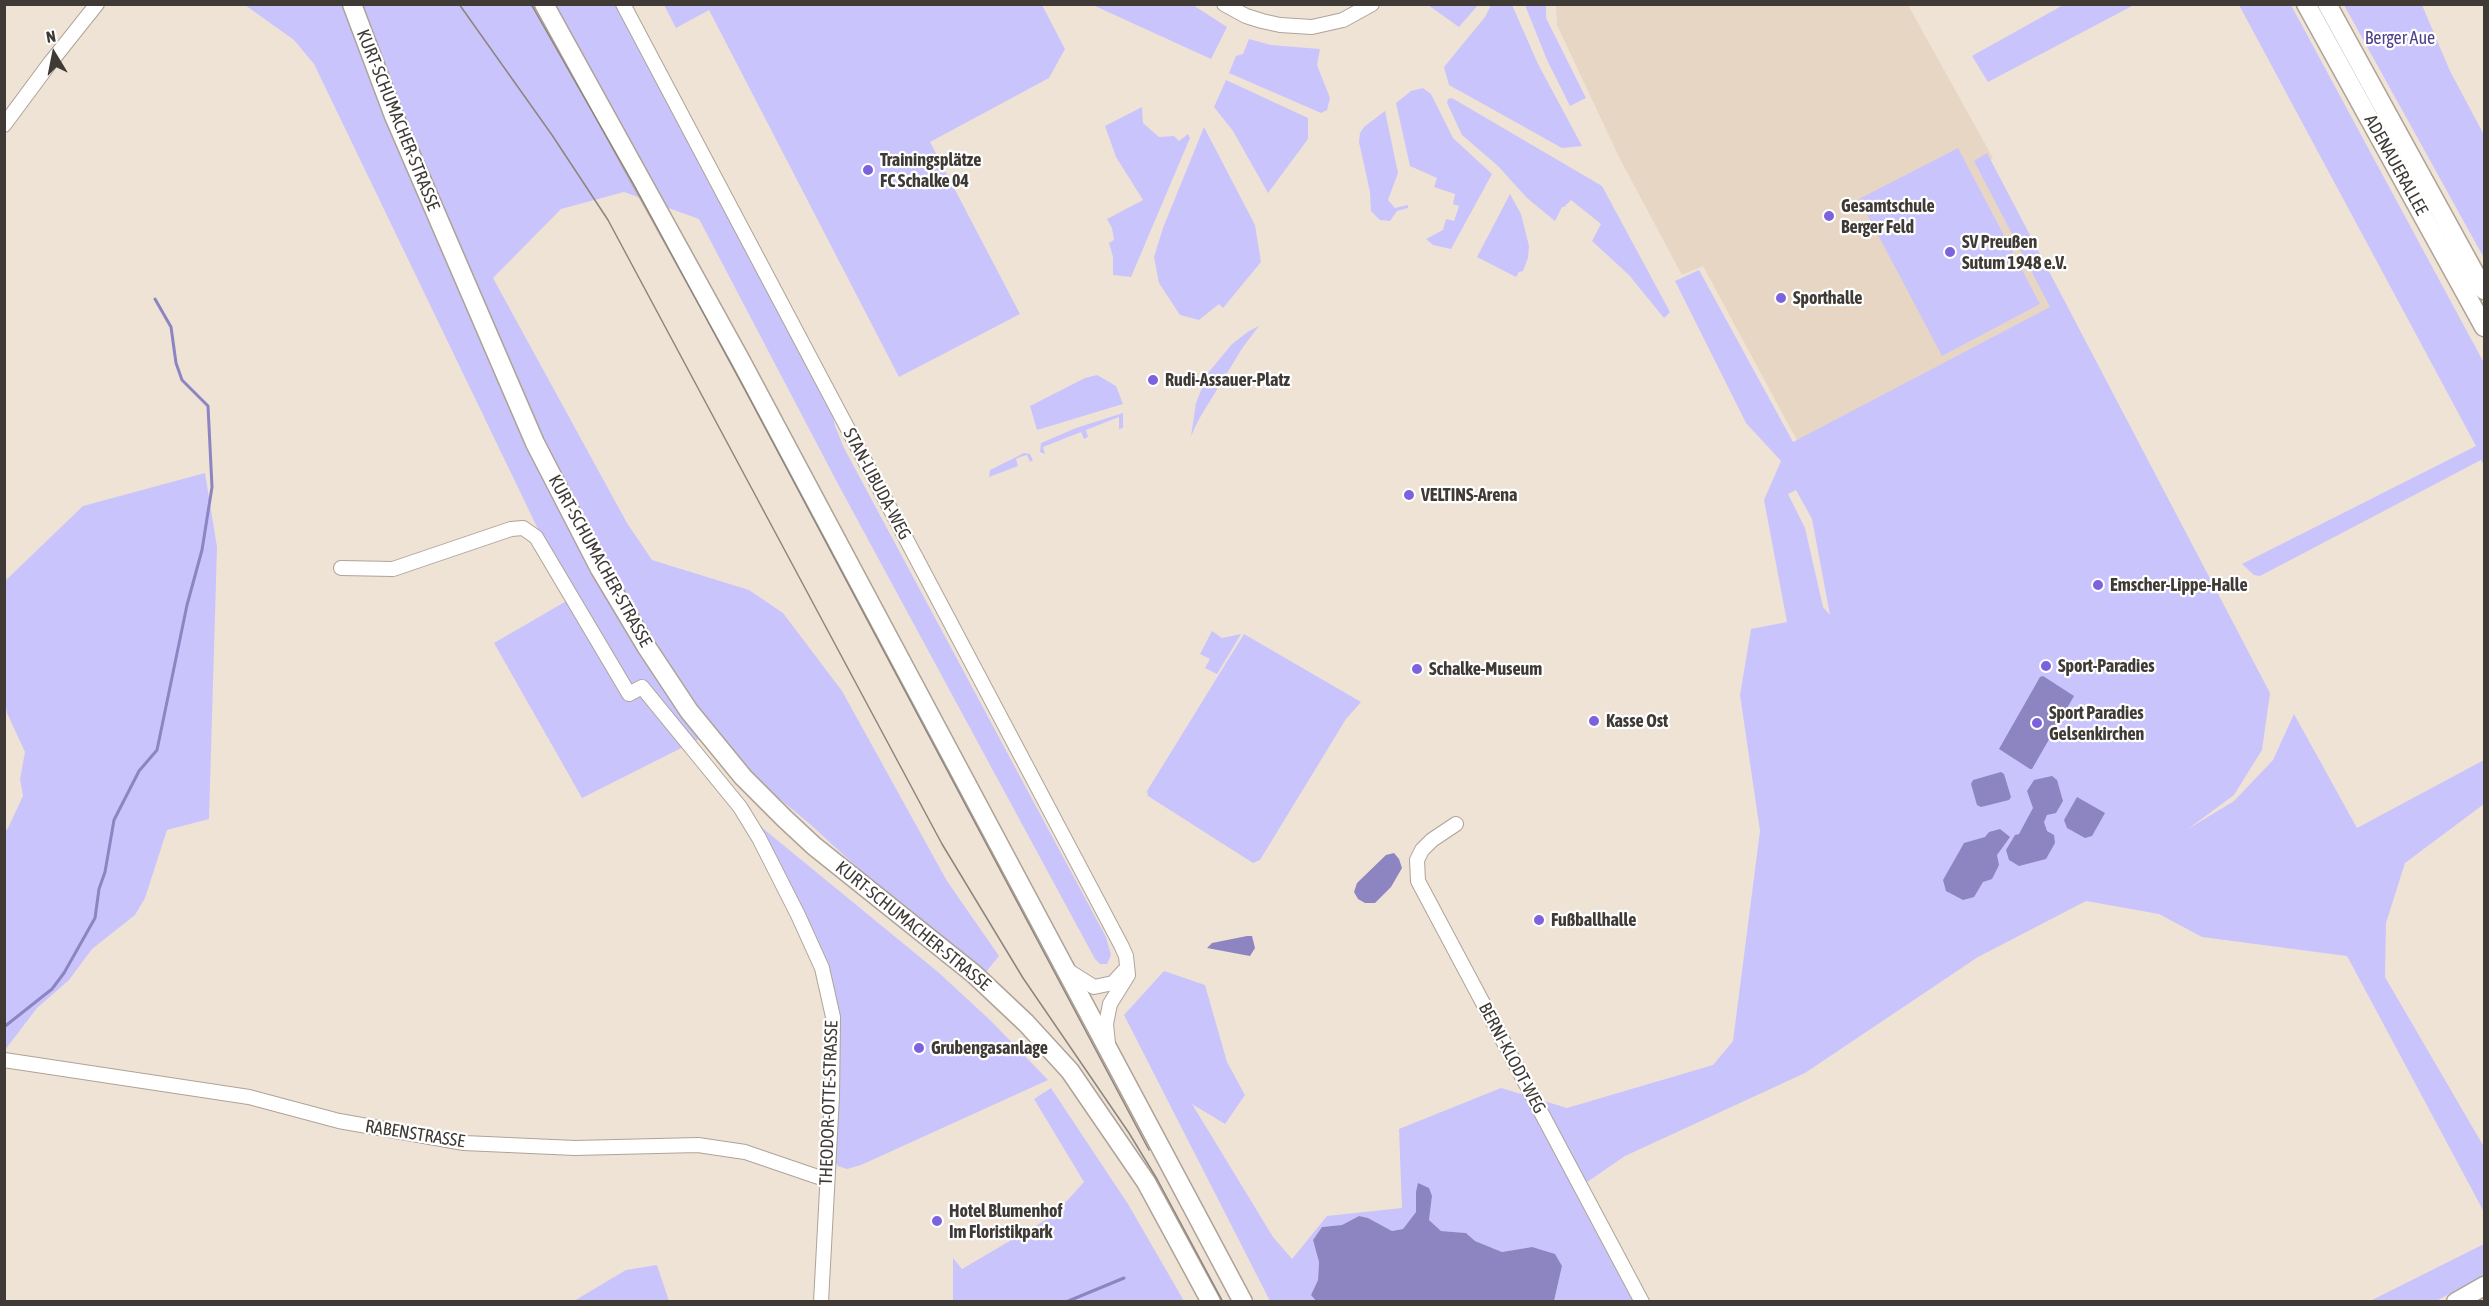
<!DOCTYPE html>
<html>
<head>
<meta charset="utf-8">
<style>
	body { margin:0 }
	#map { position:relative; width:2489px; height:1306px; overflow:hidden; background:#efe3d6; font-family:"Asap Condensed",sans-serif }
	canvas { display:block }
	.frame { position:absolute; inset:0; border:6px solid #3f3a35; pointer-events:none }
	.north { position:absolute; left:24px; top:24px; width:60px; height:60px; -webkit-text-stroke:4px #fff; paint-order:stroke; rotate:350deg; font-size:16px; font-weight:700; line-height:24px; text-align:center; color:#3f3a35 }
	.north::after { content:''; display:block; margin:auto; width:21px; height:27px; background:#3f3a35; clip-path:polygon(50% 0,100% 100%,50% 72%,0 100%) }
</style>
</head>
<body>
<div id="map">
<canvas width="2489" height="1306"></canvas>
<div class="frame"></div>
<div class="north">N</div>
</div>
<script>
const ctx = document.querySelector('canvas').getContext('2d');
ctx.lineJoin = 'round';
function fillPath(path, color) { ctx.fillStyle = color; ctx.fill(path, 'evenodd'); }
const toPath = rows => new Path2D(rows.map(r => 'M' + r).join(''));
function stroke(path, color, width, dash) { ctx.strokeStyle = color; ctx.lineWidth = width; ctx.lineCap = dash ? 'butt' : 'round'; ctx.setLineDash(dash || []); ctx.stroke(path); }
function write(font, color, halo, rows, align = 'center') {
  ctx.font = font + ' "Asap Condensed",sans-serif'; ctx.lineWidth = 4.5; ctx.setLineDash([]); ctx.textBaseline = 'middle'; ctx.strokeStyle = halo; ctx.fillStyle = color; for (const [text, x, y, turn = 0] of rows) {
    ctx.save(); ctx.translate(x, y); ctx.rotate((+turn || 0) * Math.PI / 180); ctx.textAlign = isNaN(turn) ? turn : align; if (halo) ctx.strokeText(text, 0, 0); ctx.fillText(text, 0, 0); ctx.restore();
  }
}
fillPath(toPath([
	[1556,5,1908,5,1993,158,1981,166,2056,312,1800,446,1703,266,1682,275,1620,159,1557,25]
]), '#e8d6c4');
fillPath(toPath([
	[2065,4,2134,5,1988,82,1972,56],
	[245,5,623,5,829,398,835,426,844,448,1106,937,1111,955,1107,964,1100,964,1095,959,838,484,699,219,624,192,561,209,493,278,627,523,652,560,749,590,783,613,842,691,947,881,999,956,986,972,885,893,811,825,757,780,717,730,582,798,494,643,575,596,537,527,314,64,294,40],
	[664,5,1042,5,1065,49,1049,78,930,142,1020,314,899,377,709,10,676,28],
	[1095,5,1193,5,1227,27,1211,59,1095,6],
	[1428,5,1478,5,1459,27],
	[1491,5,1512,5,1538,64,1582,146,1562,148,1449,85,1444,67,1485,17],
	[1525,5,1546,5,1546,18,1586,98,1570,106,1547,60],
	[2239,5,2291,5,2484,363,2484,465,2481,460,2260,576,2254,575,2242,564,2476,446],
	[2344,5,2422,5,2450,71,2484,135,2484,258],
	[1249,39,1271,45,1320,49,1317,65,1330,98,1327,110,1321,113,1229,73,1236,56,1243,54],
	[1226,80,1308,118,1308,139,1268,193,1233,131,1214,107],
	[1423,88,1431,94,1453,138,1492,174,1451,249,1433,245,1426,239,1443,230,1446,219,1454,221,1459,206,1453,204,1455,194,1434,187,1437,178,1410,166,1396,103,1411,91],
	[1452,98,1602,186,1670,312,1664,318,1629,275,1592,241,1601,224,1571,200,1564,207,1562,207,1555,221,1527,198,1498,166,1462,135,1447,103,1448,99],
	[1142,107,1143,123,1159,137,1174,136,1179,141,1188,134,1190,138,1131,277,1113,275,1113,257,1109,243,1114,240,1112,228,1107,219,1143,200,1116,157,1105,126],
	[1385,111,1398,173,1388,200,1395,208,1408,205,1408,208,1397,211,1390,221,1380,220,1371,211,1370,192,1359,142,1360,133,1364,127],
	[1204,127,1255,225,1261,262,1223,308,1219,304,1199,320,1180,315,1159,283,1154,257,1163,228],
	[1958,148,2040,304,1942,356,1859,199],
	[1987,153,2270,693,2262,750,2234,795,2188,829,2234,801,2273,760,2294,714,2357,828,2484,760,2484,804,2405,863,2386,923,2385,977,2484,1147,2484,1212,2347,956,2202,937,2159,914,2086,901,1978,957,1805,1073,1625,1156,1574,1191,1633,1301,1554,1301,1562,1266,1532,1247,1502,1252,1475,1241,1466,1233,1441,1231,1429,1220,1432,1196,1416,1192,1416,1212,1403,1229,1392,1231,1368,1218,1359,1216,1342,1225,1322,1227,1313,1240,1319,1262,1318,1280,1311,1295,1316,1301,1270,1301,1124,1015,1164,971,1205,985,1227,1062,1245,1095,1225,1124,1192,1104,1273,1237,1292,1259,1327,1216,1402,1208,1399,1129,1501,1088,1567,1108,1713,1065,1733,1041,1760,831,1740,695,1751,629,1787,622,1764,500,1781,461,1746,423,1675,281,1699,270,1793,442,2050,307,1974,161],
	[1796,490,1812,519,1830,615,1823,607,1805,528,1788,494],
	[1510,194,1521,214,1529,246,1528,258,1523,271,1519,272,1516,277,1477,257],
	[1259,326,1243,347,1199,419,1191,436,1196,403,1208,373,1232,344,1249,331],
	[1097,375,1116,386,1123,404,1037,430,1030,406,1085,378],
	[1123,413,1123,428,1119,429,1119,417,1086,430,1088,437,1084,439,1081,432,1043,447,1045,454,1040,452,1041,443,1076,428],
	[1024,453,1030,454,1033,460,1030,462,1027,455,1020,457,1016,459,1018,466,989,477,990,470],
	[205,473,217,547,209,819,167,830,145,898,135,915,92,949,69,980,37,1008,5,1050,5,832,8,828,23,796,20,779,25,752,7,713,5,700,5,581,83,506],
	[1212,631,1222,638,1241,634,1217,674,1205,668,1210,659,1200,654],
	[1244,634,1361,702,1346,719,1260,860,1253,863,1148,796,1147,791],
	[760,826,938,972,991,1021,1048,1080,861,1165,847,1169,838,1166,833,1159,837,1040,801,914],
	[1051,1088,1128,1204,1184,1301,953,1301,953,1258,962,1269,1054,1215,1084,1182,1034,1099],
	[2484,1244,2484,1276,2436,1301,2368,1302],
	[657,1265,669,1301,574,1301,626,1270]
]), '#cac4fd');
fillPath(toPath([
	[2043,676,2074,696,2032,769,2030,769,1999,749,2040,677],
	[2001,772,2004,774,2011,797,2009,800,1981,807,1977,805,1971,784,1973,780],
	[2052,776,2057,780,2063,801,2056,813,2047,815,2044,822,2047,831,2054,835,2055,843,2046,859,2019,866,2009,860,2006,850,2015,835,2019,834,2033,808,2027,791,2034,780],
	[2077,797,2105,813,2092,836,2085,838,2067,828,2064,820],
	[2000,829,2010,837,1997,855,1999,865,1992,879,1983,882,1974,897,1963,900,1946,891,1943,880,1964,843,1985,837,1989,832],
	[1394,853,1399,859,1402,868,1391,887,1375,903,1365,903,1358,899,1354,892,1357,883,1386,855],
	[1247,936,1252,936,1255,948,1250,956,1207,948,1212,943],
	[1418,1183,1429,1188,1432,1196,1429,1220,1441,1231,1466,1233,1475,1241,1502,1252,1532,1247,1555,1254,1562,1266,1554,1301,1316,1301,1311,1295,1318,1280,1319,1262,1313,1240,1322,1227,1342,1225,1359,1216,1368,1218,1392,1231,1403,1229,1416,1212,1416,1192]
]), '#8d84c2');
stroke(toPath([
	[4,1027,52,989,64,973,95,918,99,889,105,872,114,820,139,771,157,750,187,605,202,550,212,487,208,406,182,380,176,363,171,327,155,299],
	[1066,1302,1124,1278]
]), '#8d84c2', 3);
const minor = toPath([
	[623,4,1121,945,1126,956,1128,975,1110,1004,1106,1024,1108,1044],
	[1224,4,1246,16,1262,21,1280,25,1312,27,1343,20,1372,4],
	[4,125,50,63,97,4],
	[341,568,393,569,511,529,523,528,536,537,629,694,642,687,740,807,759,838,798,915,822,968,833,1017,832,1096,821,1302],
	[1456,824,1432,840,1422,850,1417,860,1418,881,1642,1302],
	[1067,970,1094,987,1113,983,1124,971],
	[4,1060,249,1097,339,1121,464,1143,575,1148,698,1145,745,1152,827,1180]
]);
const major = toPath([
	[352,4,394,116,535,443,600,569,646,646,689,711,743,777,785,819,814,846,974,974,1026,1023,1070,1071,1146,1182,1211,1302],
	[544,4,741,361,1243,1302],
	[2306,4,2484,327],
	[2327,4,2484,290],
	[2456,1302,2484,1286]
]);
stroke(minor, '#afa398', 16);
stroke(major, '#afa398', 21);
stroke(minor, '#fff', 14);
stroke(major, '#fff', 18);
stroke(toPath([
	[459,4,552,135,608,220,942,844,1023,978,1129,1133,1157,1179,1223,1302],
	[531,4,634,185,745,390,1149,1150]
]), '#8d857d', 1.5);
for (const [x, y, r, color] of [
	[868,170,6,"#7d62dd"],
	[1829,216,6,"#7d62dd"],
	[1950,252,6,"#7d62dd"],
	[1781,298,6,"#7d62dd"],
	[1153,380,6,"#7d62dd"],
	[1409,495,6,"#7d62dd"],
	[2098,585,6,"#7d62dd"],
	[2046,666,6,"#7d62dd"],
	[1417,669,6,"#7d62dd"],
	[1594,721,6,"#7d62dd"],
	[2037,723,6,"#7d62dd"],
	[1539,920,6,"#7d62dd"],
	[919,1048,6,"#7d62dd"],
	[937,1221,6,"#7d62dd"]
]) { const dot = new Path2D(); dot.arc(x, y, r, 0, 2 * Math.PI); ctx.fillStyle = color; ctx.fill(dot); stroke(dot, '#fff', 2); }
write('18px', '#50408c', '#fff', [
	["Berger Aue",2400,38]
]);
write('18px', '#3f3a35', '#fff', [
	["KURT-SCHUMACHER-STRASSE",398,120,68],
	["ADENAUERALLEE",2396,165,61],
	["STAN-LIBUDA-WEG",877,484,62],
	["KURT-SCHUMACHER-STRASSE",600,561,61],
	["KURT-SCHUMACHER-STRASSE",913,926,39],
	["BERNI-KLODT-WEG",1512,1058,62],
	["THEODOR-OTTE-STRASSE",829,1103,-88],
	["RABENSTRASSE",415,1134,9]
]);
write('bold 18px', '#3f3a35', '#fff', [
	["Trainingsplätze",880,160],
	["FC Schalke 04",880,181],
	["Gesamtschule",1841,206],
	["Berger Feld",1841,227],
	["SV Preußen",1962,242],
	["Sutum 1948 e.V.",1962,263],
	["Sporthalle",1793,298],
	["Rudi-Assauer-Platz",1165,380],
	["VELTINS-Arena",1421,495],
	["Emscher-Lippe-Halle",2110,585],
	["Sport-Paradies",2058,666],
	["Schalke-Museum",1429,669],
	["Sport Paradies",2049,713],
	["Gelsenkirchen",2049,734],
	["Kasse Ost",1606,721],
	["Fußballhalle",1551,920],
	["Grubengasanlage",931,1048],
	["Hotel Blumenhof",949,1211],
	["Im Floristikpark",949,1232]
], 'left');
</script>
</body>
</html>
